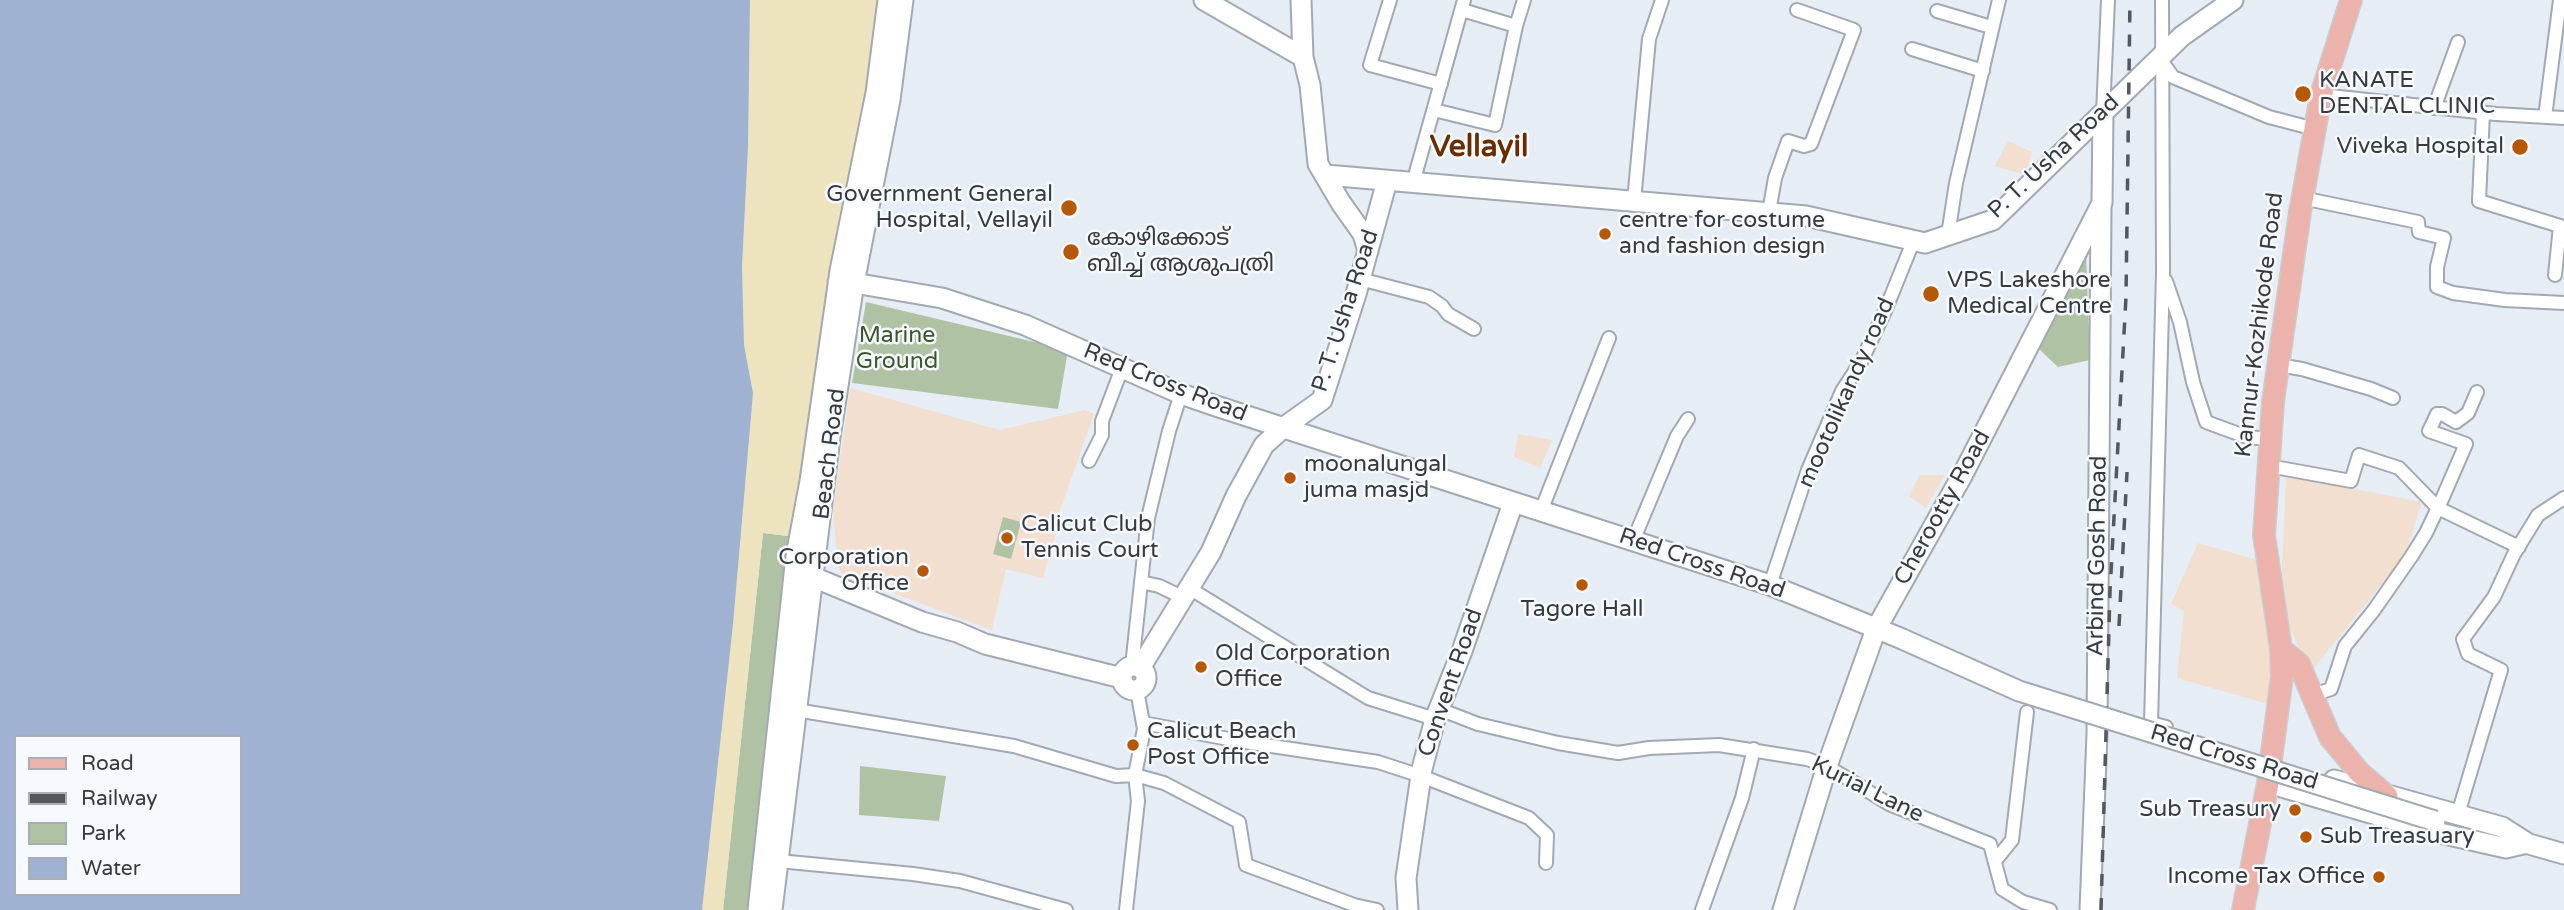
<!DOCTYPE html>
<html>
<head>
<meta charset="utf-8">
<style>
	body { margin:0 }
	#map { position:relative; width:2564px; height:910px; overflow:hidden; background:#e6edf5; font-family:"Varela Round",sans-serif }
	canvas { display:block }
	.legend { position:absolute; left:14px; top:735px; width:228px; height:161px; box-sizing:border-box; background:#f6faff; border:2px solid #aaaeb2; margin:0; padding:9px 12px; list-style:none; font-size:21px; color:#383b3e }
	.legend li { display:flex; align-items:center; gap:14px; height:35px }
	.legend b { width:35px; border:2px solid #aaaeb2 }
</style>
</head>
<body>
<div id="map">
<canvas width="2564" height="910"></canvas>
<ul class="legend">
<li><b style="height:9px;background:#ecb3ad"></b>Road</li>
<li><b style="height:9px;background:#54585c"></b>Railway</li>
<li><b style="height:19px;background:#afc3a4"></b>Park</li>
<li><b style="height:19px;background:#9fb2d1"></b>Water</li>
</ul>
</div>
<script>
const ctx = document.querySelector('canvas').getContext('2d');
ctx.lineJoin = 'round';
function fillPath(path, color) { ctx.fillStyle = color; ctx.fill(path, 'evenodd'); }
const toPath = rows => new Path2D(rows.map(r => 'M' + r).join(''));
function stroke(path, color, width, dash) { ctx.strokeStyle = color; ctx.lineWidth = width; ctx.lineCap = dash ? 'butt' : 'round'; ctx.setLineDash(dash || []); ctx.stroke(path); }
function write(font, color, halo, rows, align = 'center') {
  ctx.font = font + ' "Varela Round","Noto Sans Malayalam",sans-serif'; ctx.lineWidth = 5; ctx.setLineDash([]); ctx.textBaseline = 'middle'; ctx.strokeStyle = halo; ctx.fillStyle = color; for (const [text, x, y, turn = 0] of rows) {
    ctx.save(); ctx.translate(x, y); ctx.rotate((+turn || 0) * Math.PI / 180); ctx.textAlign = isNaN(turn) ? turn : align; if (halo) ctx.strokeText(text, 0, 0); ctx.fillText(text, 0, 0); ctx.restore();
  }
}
fillPath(toPath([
	[2008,141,2032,152,2025,175,1995,166],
	[850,388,1000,430,1085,410,1094,414,1058,516,1059,521,1043,578,1006,569,992,630,842,574,838,567,833,510],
	[1518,434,1552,440,1540,468,1514,457],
	[1920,475,1945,475,1926,508,1909,496],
	[2286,476,2422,502,2405,555,2310,673,2290,628,2282,572],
	[2198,543,2257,560,2274,650,2272,705,2177,678,2184,611,2171,604]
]), '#f2dfcf');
fillPath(toPath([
	[2086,254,2090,360,2058,367,2038,348],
	[866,302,1068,350,1058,409,852,383],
	[1003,517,1021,522,1011,559,993,554],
	[763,533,788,536,750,910,723,910],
	[860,766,946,776,939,821,859,815]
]), '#afc3a4');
fillPath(toPath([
	[750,0,877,0,871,57,797,509,788,536,763,533,723,910,693,910,753,393,744,345,742,267,748,147]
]), '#ede3be');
fillPath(toPath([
	[0,0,750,0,748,147,742,267,744,345,753,393,733,624,702,910,0,910],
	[16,737,240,737,240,894,16,894]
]), '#9fb2d1');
const street = toPath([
	[1390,0,1370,65,1441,84],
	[2162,0,2163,273,2151,723,2166,727],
	[1462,10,1516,26,1524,0],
	[1937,11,1991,27],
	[1912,49,1983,71],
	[2161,60,2173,77,2269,117,2315,129],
	[2321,95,2496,114,2564,118],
	[2434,108,2458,42],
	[1434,110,1495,125,1516,26],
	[2103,113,2108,0],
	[2483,113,2479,201,2560,226,2555,275],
	[2545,117,2560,0],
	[1413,183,1464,0],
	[2302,198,2418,222,2419,232,2444,238,2437,267,2437,287,2453,293,2505,300,2564,303],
	[1634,201,1649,39,1662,0],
	[1769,212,1775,178,1788,141,1804,146,1811,144,1854,30,1797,10],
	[1948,235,1956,183,1999,0],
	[1360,279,1429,297,1442,306,1448,314,1474,329],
	[2166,281,2180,322,2193,382,2206,422,2247,437,2270,439],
	[2278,365,2302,369,2371,389,2393,398],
	[1089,461,1102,435,1102,421,1122,368],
	[2269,466,2351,481,2359,455,2399,468,2438,508,2519,547],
	[1541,511,1609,338],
	[1633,541,1677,436,1688,419],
	[1141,582,1159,586,1184,598],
	[1770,585,1808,470,1842,391,1861,362,1885,311,1913,242],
	[1189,588,1368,698,1435,719],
	[1132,666,1148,518,1169,431,1181,394],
	[2313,695,2331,689,2345,646,2374,610,2411,557,2426,533,2443,497,2466,444,2429,431,2437,414,2442,414,2456,422,2468,413,2477,392],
	[1439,709,1478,724,1558,743,1618,753,1649,748,1719,745,1807,759,1827,766,1889,804,1990,844,2002,889,2023,902,2050,910],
	[796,710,1014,746,1116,776,1135,775,1164,783,1239,822,1246,865,1354,905,1377,910],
	[1143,723,1245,742,1378,762,1421,776,1529,818,1547,835,1546,863],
	[2458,814,2501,670,2468,654,2463,639,2494,597,2514,554,2538,515,2564,498],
	[779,861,913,874,960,881,1066,910],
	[1995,861,2012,840,2027,712],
	[1126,910,1138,801,1135,775,1144,729,1137,690],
	[1702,910,1742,798,1754,749]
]);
const secondary = toPath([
	[1204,0,1303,57,1310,85,1318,164,1341,203,1363,234,1368,251],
	[1301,0,1303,57],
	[1326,175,1806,216,1925,243,1993,220,2182,36,2233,0],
	[838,282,854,283,942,298,1025,325,1181,394,1216,406,1770,585,1900,638],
	[804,575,813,577,922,622,957,632,985,644,1122,678],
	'1122 678a12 12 0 1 1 24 0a12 12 0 1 1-24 0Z',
	[1140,668,1211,552,1236,496,1264,445,1284,427,1322,400,1356,294,1387,181],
	[2334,780,2502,827,2527,843],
	[2268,783,2431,831,2506,848,2527,843],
	[2515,840,2564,854],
	[758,910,796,556,810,481,840,271,876,93,888,0],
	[772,910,830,437,854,283,890,100,903,0],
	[1408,910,1406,878,1422,769,1435,719,1462,651,1513,503],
	[1783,910,1827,766,1876,629,1963,474,2102,203,2103,113],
	[2090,910,2097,734,2101,207]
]);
const primary = toPath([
	[2281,649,2299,664,2330,737,2359,772,2387,796],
	[2243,910,2268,783,2282,676,2281,649,2264,535,2273,402,2300,212,2321,95,2351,0]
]);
stroke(street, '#a2a9b0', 16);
stroke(secondary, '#a2a9b0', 23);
stroke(primary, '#cbcccd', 24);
stroke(street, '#fff', 12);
stroke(secondary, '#fff', 19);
stroke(primary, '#ecb3ad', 21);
stroke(toPath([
	[2119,626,2127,472],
	[2101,910,2110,591,2126,297,2130,0]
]), '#54585c', 3.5, [12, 12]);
const secondaryBridge = toPath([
	[1900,638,2019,691,2435,821]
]);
stroke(secondaryBridge, '#a2a9b0', 23, []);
stroke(secondaryBridge, '#fff', 19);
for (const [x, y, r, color] of [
	[2303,94,9,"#b65809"],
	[2520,147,9,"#b65809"],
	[1069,208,9,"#b65809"],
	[1605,234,7,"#b65809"],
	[1071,252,9,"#b65809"],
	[1931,294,9,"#b65809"],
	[1290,478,7,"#b65809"],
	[1007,538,7,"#b65809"],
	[923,571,7,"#b65809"],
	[1582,585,7,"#b65809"],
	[1201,667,7,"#b65809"],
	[1133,745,7,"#b65809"],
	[2295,810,7,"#b65809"],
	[2306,837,7,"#b65809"],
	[2379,877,7,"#b65809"]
]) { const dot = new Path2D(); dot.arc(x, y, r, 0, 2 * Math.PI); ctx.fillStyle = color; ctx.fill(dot); stroke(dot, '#f6faff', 2.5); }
write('23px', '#383b3e', '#f6faff', [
	["KANATE",2319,81],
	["DENTAL CLINIC",2319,107],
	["Viveka Hospital",2504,147,"right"],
	["Government General",1053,195,"right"],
	["Hospital, Vellayil",1053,221,"right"],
	["centre for costume",1619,221],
	["and fashion design",1619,247],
	["കോഴിക്കോട്",1087,239],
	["ബീച്ച് ആശുപത്രി",1087,265],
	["VPS Lakeshore",1947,281],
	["Medical Centre",1947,307],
	["moonalungal",1304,465],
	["juma masjd",1304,491],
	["Calicut Club",1021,525],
	["Tennis Court",1021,551],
	["Corporation",909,558,"right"],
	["Office",909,584,"right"],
	["Tagore Hall",1582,610,"center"],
	["Old Corporation",1215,654],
	["Office",1215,680],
	["Calicut Beach",1147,732],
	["Post Office",1147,758],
	["Sub Treasury",2281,810,"right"],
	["Sub Treasuary",2320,837],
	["Income Tax Office",2365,877,"right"]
], 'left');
write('23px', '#383b3e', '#f6faff', [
	["P. T. Usha Road",2054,157,-43],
	["P. T. Usha Road",1346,311,-72],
	["Kannur-Kozhikode Road",2260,325,-83],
	["Red Cross Road",1165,383,22],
	["mootolikandy road",1847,393,-66],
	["Beach Road",830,454,-83],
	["Cherootty Road",1943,508,-61],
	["Arbind Gosh Road",2098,556,-89],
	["Red Cross Road",1702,564,19],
	["Convent Road",1451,683,-71],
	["Red Cross Road",2234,758,17],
	["Kurial Lane",1867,790,26]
]);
write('23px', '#3c5829', '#f6faff', [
	["Marine",897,336],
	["Ground",897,362]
]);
write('bold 30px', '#692d00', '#f6faff', [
	["Vellayil",1479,148]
]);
</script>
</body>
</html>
